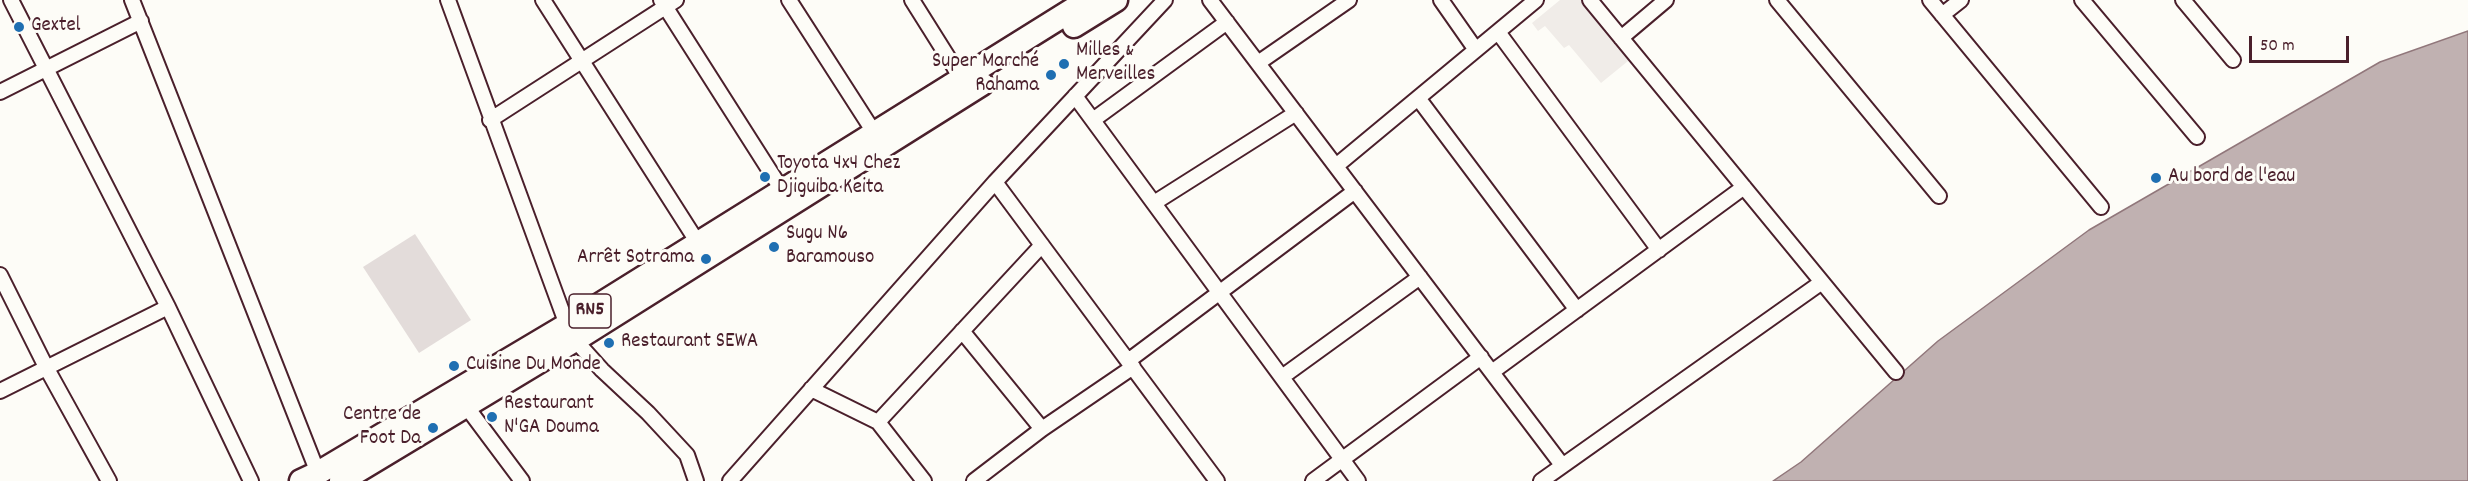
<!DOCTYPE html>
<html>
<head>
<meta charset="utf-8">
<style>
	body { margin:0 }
	#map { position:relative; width:2468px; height:481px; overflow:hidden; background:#fdfcf7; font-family:Dekko,sans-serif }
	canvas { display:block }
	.scale { position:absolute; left:2249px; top:36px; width:100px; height:27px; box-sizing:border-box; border:3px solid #4a1f2b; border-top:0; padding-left:8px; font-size:18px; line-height:21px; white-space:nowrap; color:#4a1f2b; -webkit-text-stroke:4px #fdfcf7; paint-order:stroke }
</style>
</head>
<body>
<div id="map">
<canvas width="2468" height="481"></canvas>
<div class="scale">50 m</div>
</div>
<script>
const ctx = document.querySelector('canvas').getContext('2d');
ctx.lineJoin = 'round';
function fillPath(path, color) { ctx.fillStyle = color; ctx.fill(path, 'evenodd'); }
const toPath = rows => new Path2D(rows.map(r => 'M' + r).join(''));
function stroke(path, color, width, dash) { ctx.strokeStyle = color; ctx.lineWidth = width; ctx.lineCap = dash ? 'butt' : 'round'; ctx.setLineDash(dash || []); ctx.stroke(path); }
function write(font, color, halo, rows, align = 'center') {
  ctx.font = font + ' Dekko,sans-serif'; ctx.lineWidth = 6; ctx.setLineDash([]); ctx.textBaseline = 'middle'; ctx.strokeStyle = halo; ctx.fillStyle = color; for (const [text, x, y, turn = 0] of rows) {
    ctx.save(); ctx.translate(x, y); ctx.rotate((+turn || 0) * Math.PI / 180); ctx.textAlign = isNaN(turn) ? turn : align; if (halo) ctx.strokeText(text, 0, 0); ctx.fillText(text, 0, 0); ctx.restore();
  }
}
fillPath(toPath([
	[1560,0,1585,0,1633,57,1601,83,1569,45,1564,48,1545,26,1538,31,1532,23]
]), '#f0ece8');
fillPath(toPath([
	[415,234,471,320,419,353,363,267]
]), '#e3dcda');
const water = toPath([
	[2468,31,2468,481,1773,481,1801,462,1938,341,2089,230,2380,62,2468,31]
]);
fillPath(water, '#c0b1b1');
stroke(water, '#91777b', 1.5);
const minor = toPath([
	[11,0,168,307,251,481],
	[132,0,318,473],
	[448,0,567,325],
	[543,0,698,243],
	[661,0,782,190],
	[789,0,877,137],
	[912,0,961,78],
	[1210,0,1562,465],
	[1441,0,1476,50],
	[1590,0,1896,372],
	[1777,0,1939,196],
	[1930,0,2101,207],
	[2082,0,2197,137],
	[2183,0,2233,60],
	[1942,15,1961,0],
	[1498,32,1659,250],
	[1621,38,1666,0],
	[1258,63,1349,0],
	[0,92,141,21],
	[1075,96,1358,481],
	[1418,98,1577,310],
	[490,120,676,0],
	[1093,120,1227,22],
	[1336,166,1536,0],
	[995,182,1217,481],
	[1154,203,1296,113],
	[0,275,46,367,109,481],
	[962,331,1042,429],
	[575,340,602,370,648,413,687,455,696,481],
	[1128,361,1355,191],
	[1492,372,1744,187],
	[1282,377,1420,277],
	[811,389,878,422,924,481],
	[0,391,168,307],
	[466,406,522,481],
	[878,422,1042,245],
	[730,481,995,182,1165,0],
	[974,481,1042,429,1133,367],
	[1313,481,1481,357],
	[1541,481,1822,282]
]);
const trunk = toPath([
	[1074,26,1116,0],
	[301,481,318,473,567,325,1088,0],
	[341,481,575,340,982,84]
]);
stroke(minor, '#4a1f2b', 18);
stroke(trunk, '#4a1f2b', 27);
stroke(minor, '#fdfcf7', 14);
stroke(trunk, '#fdfcf7', 22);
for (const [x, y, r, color] of [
	[19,27,6,"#1f6fb2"],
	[1064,64,6,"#1f6fb2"],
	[1051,75,6,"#1f6fb2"],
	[765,177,6,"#1f6fb2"],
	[2156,178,6,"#1f6fb2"],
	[774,247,6,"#1f6fb2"],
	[706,259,6,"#1f6fb2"],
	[609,343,6,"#1f6fb2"],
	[454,366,6,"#1f6fb2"],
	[492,417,6,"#1f6fb2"],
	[433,428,6,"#1f6fb2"]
]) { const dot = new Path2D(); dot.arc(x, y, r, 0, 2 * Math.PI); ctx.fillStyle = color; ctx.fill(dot); stroke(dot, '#fdfcf7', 2); }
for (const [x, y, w] of [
	[590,311,42]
]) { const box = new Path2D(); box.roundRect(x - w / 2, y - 17, w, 34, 4.5); ctx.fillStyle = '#fdfcf7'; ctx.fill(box); stroke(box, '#4a1f2b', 1.5); }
write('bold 20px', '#4a1f2b', null, [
	["RN5",590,311]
]);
write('21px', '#4a1f2b', '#fdfcf7', [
	["Gextel",31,27],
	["Milles &",1076,52],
	["Merveilles",1076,76],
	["Super Marché",1039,63,"right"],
	["Rahama",1039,87,"right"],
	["Toyota 4x4 Chez",777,165],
	["Djiguiba Keita",777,189],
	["Au bord de l'eau",2168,178],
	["Sugu N6",786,235],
	["Baramouso",786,259],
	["Arrêt Sotrama",694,259,"right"],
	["Restaurant SEWA",621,343],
	["Cuisine Du Monde",466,366],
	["Restaurant",504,405],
	["N'GA Douma",504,429],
	["Centre de",421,416,"right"],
	["Foot Da",421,440,"right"]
], 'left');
</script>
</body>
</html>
